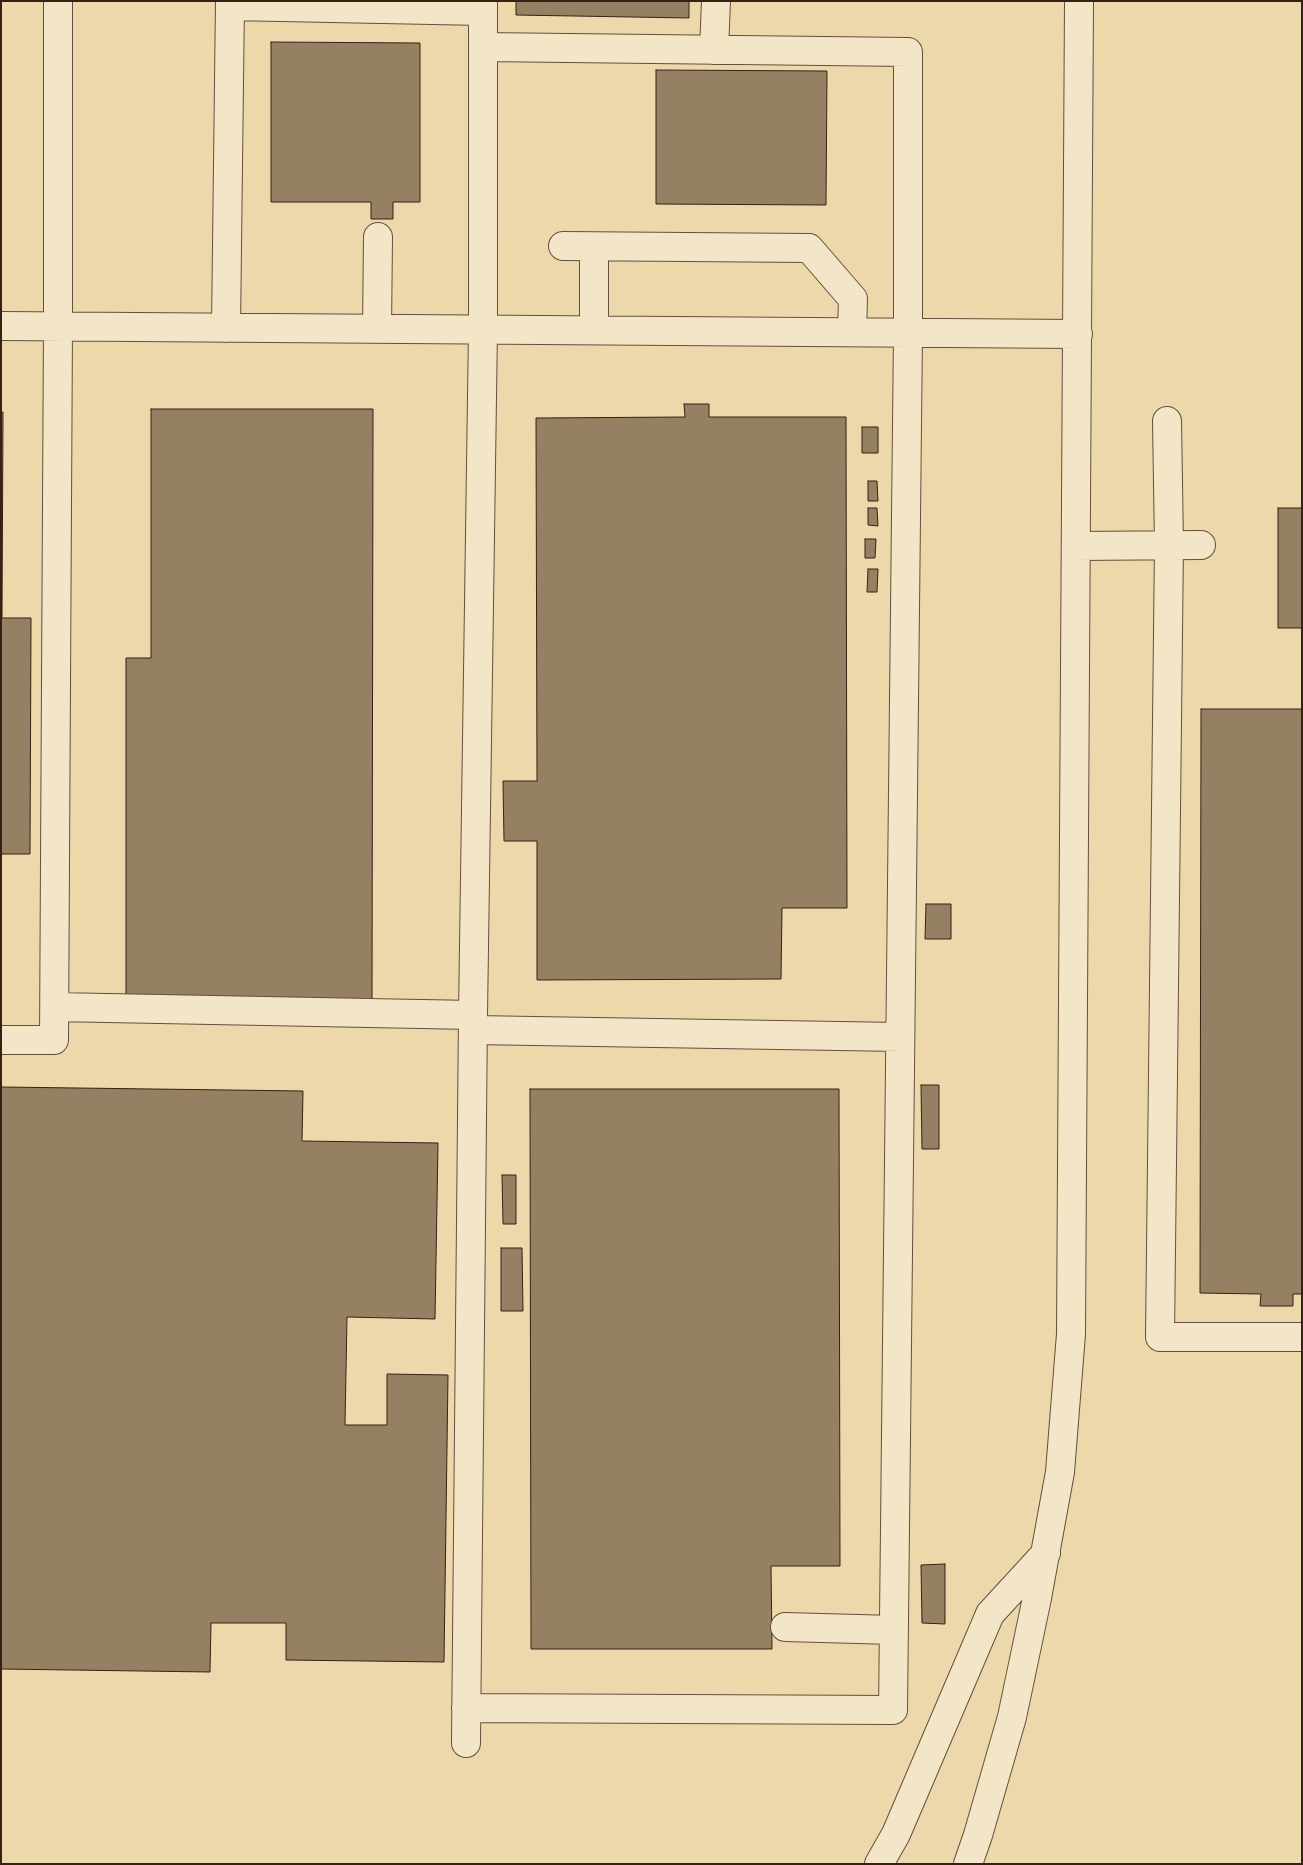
<!DOCTYPE html>
<html>
<head>
<meta charset="utf-8">
<style>
	body { margin:0 }
	#map { position:relative; width:1303px; height:1865px; overflow:hidden; background:#ecd8ab; font-family:"IM FELL Double Pica",serif }
	canvas { display:block }
	.frame { position:absolute; inset:0; border:2px solid #362114; pointer-events:none }
</style>
</head>
<body>
<div id="map">
<canvas width="1303" height="1865"></canvas>
<div class="frame"></div>
</div>
<script>
const ctx = document.querySelector('canvas').getContext('2d');
ctx.lineJoin = 'round';
function fillPath(path, color) { ctx.fillStyle = color; ctx.fill(path, 'evenodd'); }
const toPath = rows => new Path2D(rows.map(r => 'M' + r).join(''));
function stroke(path, color, width, dash) { ctx.strokeStyle = color; ctx.lineWidth = width; ctx.lineCap = dash ? 'butt' : 'round'; ctx.setLineDash(dash || []); ctx.stroke(path); }
const building = toPath([
	[516,1,689,1,689,18,516,15,516,1],
	[271,42,420,43,420,202,393,202,393,219,371,219,371,202,271,202,271,42],
	[656,70,827,71,826,205,656,204,656,70],
	[684,404,709,404,709,417,846,417,847,908,782,908,781,979,537,980,537,841,504,841,503,781,537,781,536,418,685,417,684,404],
	[151,409,373,409,372,1001,126,1000,126,658,151,658,151,409],
	[1,412,3,412,2,618,31,618,30,854,1,854,1,864,1,412],
	[862,427,878,427,878,453,862,453,862,427],
	[868,481,877,481,878,501,868,501,868,481],
	[868,508,877,508,878,526,868,525,868,508],
	[1278,508,1302,508,1302,628,1278,628,1278,508],
	[865,539,876,539,875,558,865,558,865,539],
	[868,569,878,569,877,592,867,592,868,569],
	[1201,709,1302,709,1302,1294,1293,1294,1293,1306,1260,1306,1261,1294,1200,1293,1201,709],
	[926,904,951,904,951,939,925,939,926,904],
	[921,1085,939,1085,939,1149,922,1149,921,1085],
	[1,1087,303,1091,302,1141,438,1143,435,1319,347,1317,345,1425,387,1425,387,1374,448,1375,444,1662,286,1660,286,1623,211,1623,210,1672,1,1669,1,1087],
	[530,1089,839,1089,840,1566,771,1566,772,1649,531,1649,530,1089],
	[502,1175,516,1175,516,1224,503,1224,502,1175],
	[501,1248,522,1248,523,1311,501,1311,501,1248],
	[945,1564,945,1624,922,1623,921,1565,945,1564]
]);
fillPath(building, '#958063');
stroke(building, '#362114', 1);
const minor = toPath([
	[230,6,483,11],
	[714,50,716,1],
	[563,246,809,248,853,299,852,332],
	[1,326,1078,334],
	[226,328,230,1],
	[377,329,378,237],
	[594,330,594,247],
	[1167,421,1169,545,1160,1337,1302,1337],
	[1077,546,1201,545],
	[55,1007,473,1015],
	[473,1030,900,1037],
	[1,1040,54,1040,58,326,58,1],
	[785,1627,894,1630],
	[466,1708,893,1710,908,333,908,52,483,47],
	[466,1743,473,1015,483,329,483,1],
	[879,1864,896,1834,990,1614,1046,1553],
	[968,1864,978,1835,1012,1717,1037,1598,1060,1472,1071,1334,1079,1]
]);
stroke(minor, '#644f3a', 30);
stroke(minor, '#f3e6c8', 28);
</script>
</body>
</html>
